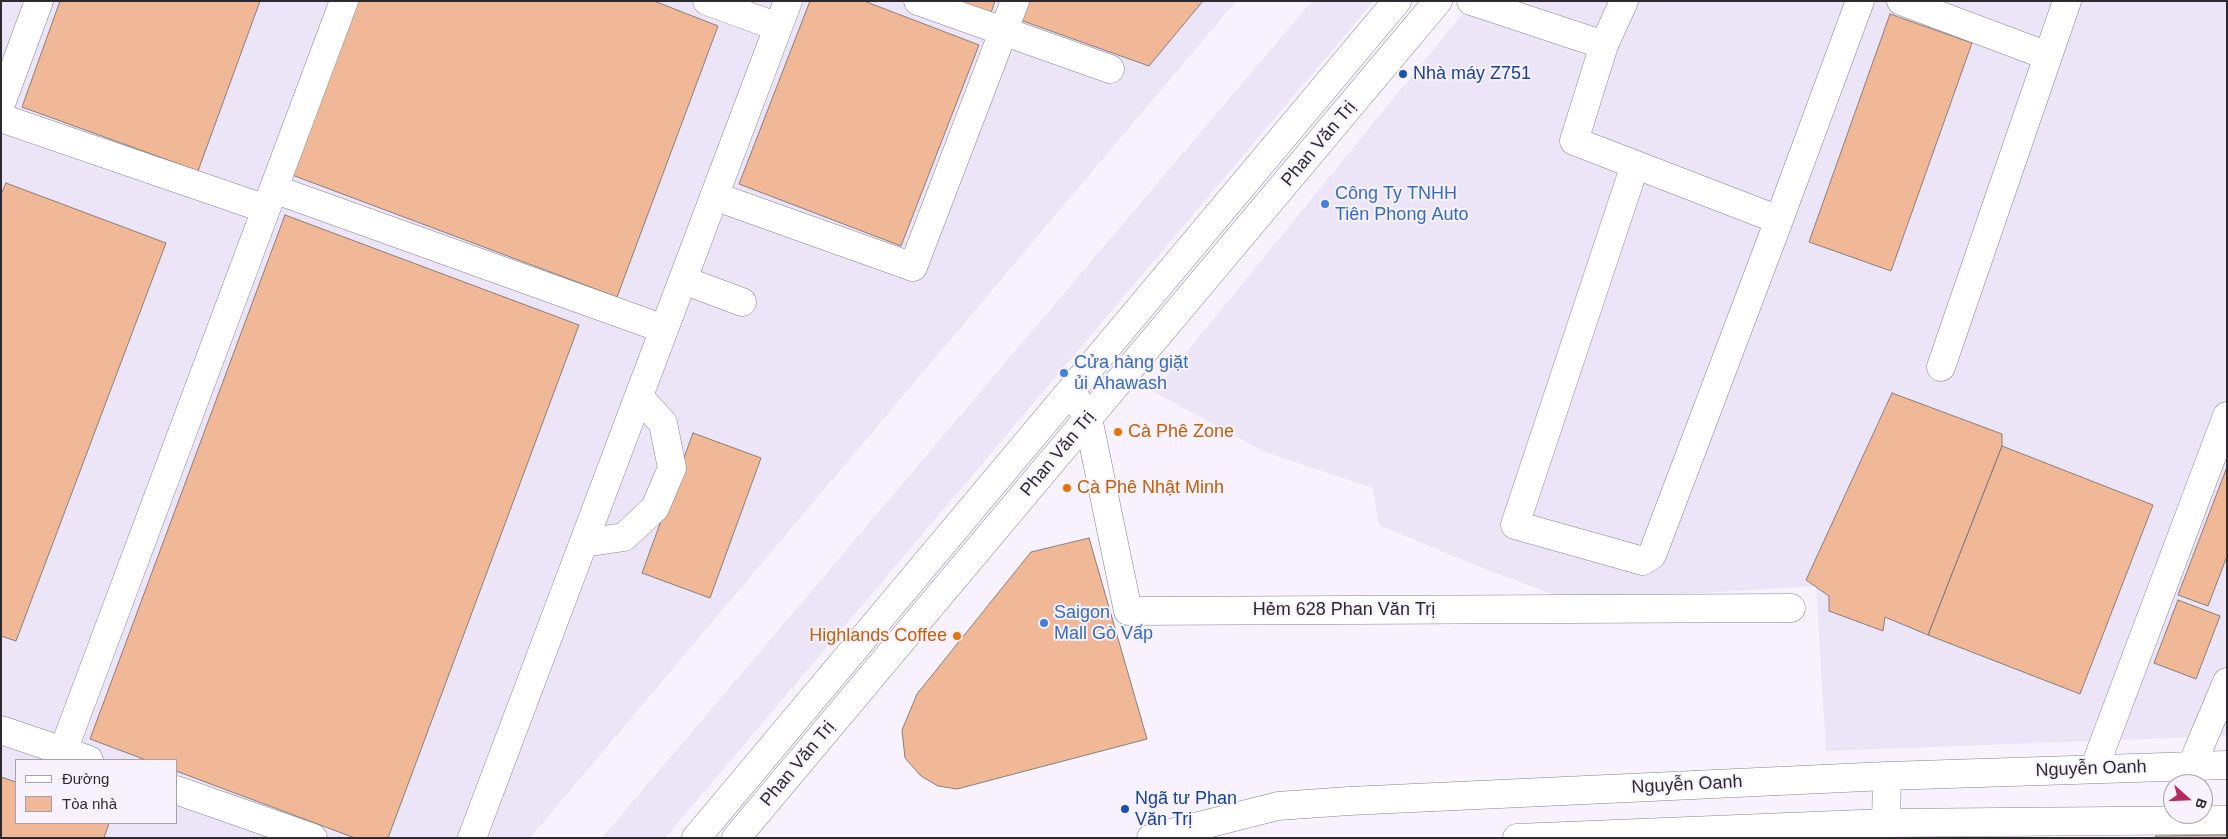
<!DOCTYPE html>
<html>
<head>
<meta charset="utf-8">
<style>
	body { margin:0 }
	#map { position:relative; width:2228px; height:839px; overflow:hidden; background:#f7f2fd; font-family:Helvetica,sans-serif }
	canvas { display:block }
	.frame { position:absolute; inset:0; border:2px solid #2c2a2e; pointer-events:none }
	.legend { position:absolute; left:15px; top:759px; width:162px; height:65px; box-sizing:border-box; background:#f7f2fd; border:1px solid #a6a2aa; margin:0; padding:6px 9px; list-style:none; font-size:15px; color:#2c2a2e }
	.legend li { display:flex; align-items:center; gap:10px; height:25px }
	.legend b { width:25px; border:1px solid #a6a2aa }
	.north { position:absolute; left:2163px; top:774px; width:50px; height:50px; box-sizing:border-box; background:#f7f2fd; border:1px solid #a6a2aa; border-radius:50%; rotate:110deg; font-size:14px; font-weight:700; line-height:20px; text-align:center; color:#2c2a2e }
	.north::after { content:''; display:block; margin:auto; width:18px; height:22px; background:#b82a5c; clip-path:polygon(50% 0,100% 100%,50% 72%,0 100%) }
</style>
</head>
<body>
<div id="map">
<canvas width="2228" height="839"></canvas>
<div class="frame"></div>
<ul class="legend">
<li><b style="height:6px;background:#fff"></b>Đường</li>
<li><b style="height:14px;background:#f0b897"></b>Tòa nhà</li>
</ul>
<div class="north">B</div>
</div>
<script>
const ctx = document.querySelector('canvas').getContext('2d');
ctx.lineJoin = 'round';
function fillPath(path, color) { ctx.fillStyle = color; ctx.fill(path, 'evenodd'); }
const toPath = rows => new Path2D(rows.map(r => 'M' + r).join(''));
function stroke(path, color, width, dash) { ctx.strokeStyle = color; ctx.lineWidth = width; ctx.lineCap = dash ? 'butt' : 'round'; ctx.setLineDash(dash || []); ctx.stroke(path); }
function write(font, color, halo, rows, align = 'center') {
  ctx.font = font + ' Helvetica,sans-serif'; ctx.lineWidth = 4; ctx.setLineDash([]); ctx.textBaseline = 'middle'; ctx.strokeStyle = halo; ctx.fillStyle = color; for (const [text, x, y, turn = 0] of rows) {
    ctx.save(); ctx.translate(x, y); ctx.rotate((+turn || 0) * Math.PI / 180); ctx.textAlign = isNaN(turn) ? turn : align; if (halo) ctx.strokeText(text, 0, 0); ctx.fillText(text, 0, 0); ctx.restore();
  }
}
fillPath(toPath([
	[1,1,1236,1,530,838,104,838,109,823,176,823,176,760,16,760,16,782,1,777],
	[1312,1,1374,1,665,838,602,838],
	[1473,1,2227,1,2227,736,1826,751,1816,586,1570,601,1475,565,1379,525,1373,488,1265,452,1154,392]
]), '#ece5f7');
const building = toPath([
	[60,1,260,1,198,171,22,107,60,1],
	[358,1,654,1,718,26,617,297,292,175,358,1],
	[810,1,864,1,979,45,901,246,739,184,810,1],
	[958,1,995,1,991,13,958,1],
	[1028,1,1203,1,1149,66,1020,20,1028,1],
	[1890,14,1972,43,1891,271,1809,242,1890,14],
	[6,183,166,243,16,641,1,636,1,194,6,183],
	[285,215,579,325,388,838,355,838,176,771,176,760,146,760,90,739,285,215],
	[1892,393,2002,434,2002,446,1928,635,1885,617,1883,631,1829,611,1829,596,1806,580,1892,393],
	[693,433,761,458,710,598,642,573,693,433],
	[2002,446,2153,505,2080,694,1928,635,2002,446],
	[2227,467,2227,556,2208,606,2178,595,2227,467],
	[1089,538,1147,739,957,789,938,786,921,776,905,758,902,730,917,694,1031,552,1089,538],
	[2178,600,2220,616,2196,679,2154,663,2178,600],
	[1,777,16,782,16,823,109,823,104,838,1,838,1,777],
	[2227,835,2227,838,2159,838,2155,836,2227,835]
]);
fillPath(building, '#f0b897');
stroke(building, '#897f7a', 1);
const minor = toPath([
	[707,1,778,27],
	[918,1,1110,69],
	[1471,1,1604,45],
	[1624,1,1604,45,1574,141,1779,220,1860,1],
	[1901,1,2048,56],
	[1,104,39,1],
	[1,118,266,209],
	[1635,165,1515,525,1643,561,1652,555,1779,220],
	[274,189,664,329],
	[714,196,913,267,1015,1],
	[683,280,742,302],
	[1941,367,2067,1],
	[1071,391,1088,418,1128,611,1791,608],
	[584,543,624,537,655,508,672,468,663,423,639,397],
	[1,730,63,751],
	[89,760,63,751,344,1],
	[2192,765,2227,682],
	[2094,769,2227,416],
	[176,790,313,838],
	[472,838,788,1]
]);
const major = toPath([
	[1886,823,1887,776],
	[696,838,1397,1],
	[736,838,1438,1],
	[1151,838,1278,806,1349,801,1887,776,2227,765],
	[1517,838,1886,823,2227,820]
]);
stroke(minor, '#87838d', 29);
stroke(major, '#87838d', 29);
stroke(minor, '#fff', 28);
stroke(major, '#fff', 28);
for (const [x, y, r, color] of [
	[1403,74,5,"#1a4fb4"],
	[1325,204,5,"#3f7fe0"],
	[1064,373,5,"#3f7fe0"],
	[1118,432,5,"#e8710a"],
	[1067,488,5,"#e8710a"],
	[1044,623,5,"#3f7fe0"],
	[957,636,5,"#e8710a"],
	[1125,809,5,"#1a4fb4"]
]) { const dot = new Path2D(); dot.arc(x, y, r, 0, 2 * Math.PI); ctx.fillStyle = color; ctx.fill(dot); stroke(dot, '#f7f2fd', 2); }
write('18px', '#164399', '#f7f2fd', [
	["Nhà máy Z751",1413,74],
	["Ngã tư Phan",1135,799],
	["Văn Trị",1135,820]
], 'left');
write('18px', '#2c2a2e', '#f7f2fd', [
	["Phan Văn Trị",1319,144,-50],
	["Phan Văn Trị",1058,454,-50],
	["Hẻm 628 Phan Văn Trị",1344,610],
	["Phan Văn Trị",798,764,-50],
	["Nguyễn Oanh",2091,769,-2],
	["Nguyễn Oanh",1687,785,-3]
]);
write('18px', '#366cbe', '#f7f2fd', [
	["Công Ty TNHH",1335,194],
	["Tiên Phong Auto",1335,215],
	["Cửa hàng giặt",1074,363],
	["ủi Ahawash",1074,384],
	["Saigon",1054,613],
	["Mall Gò Vấp",1054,634]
], 'left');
write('18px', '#c56008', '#f7f2fd', [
	["Cà Phê Zone",1128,432],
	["Cà Phê Nhật Minh",1077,488],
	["Highlands Coffee",947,636,"right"]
], 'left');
</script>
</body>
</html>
